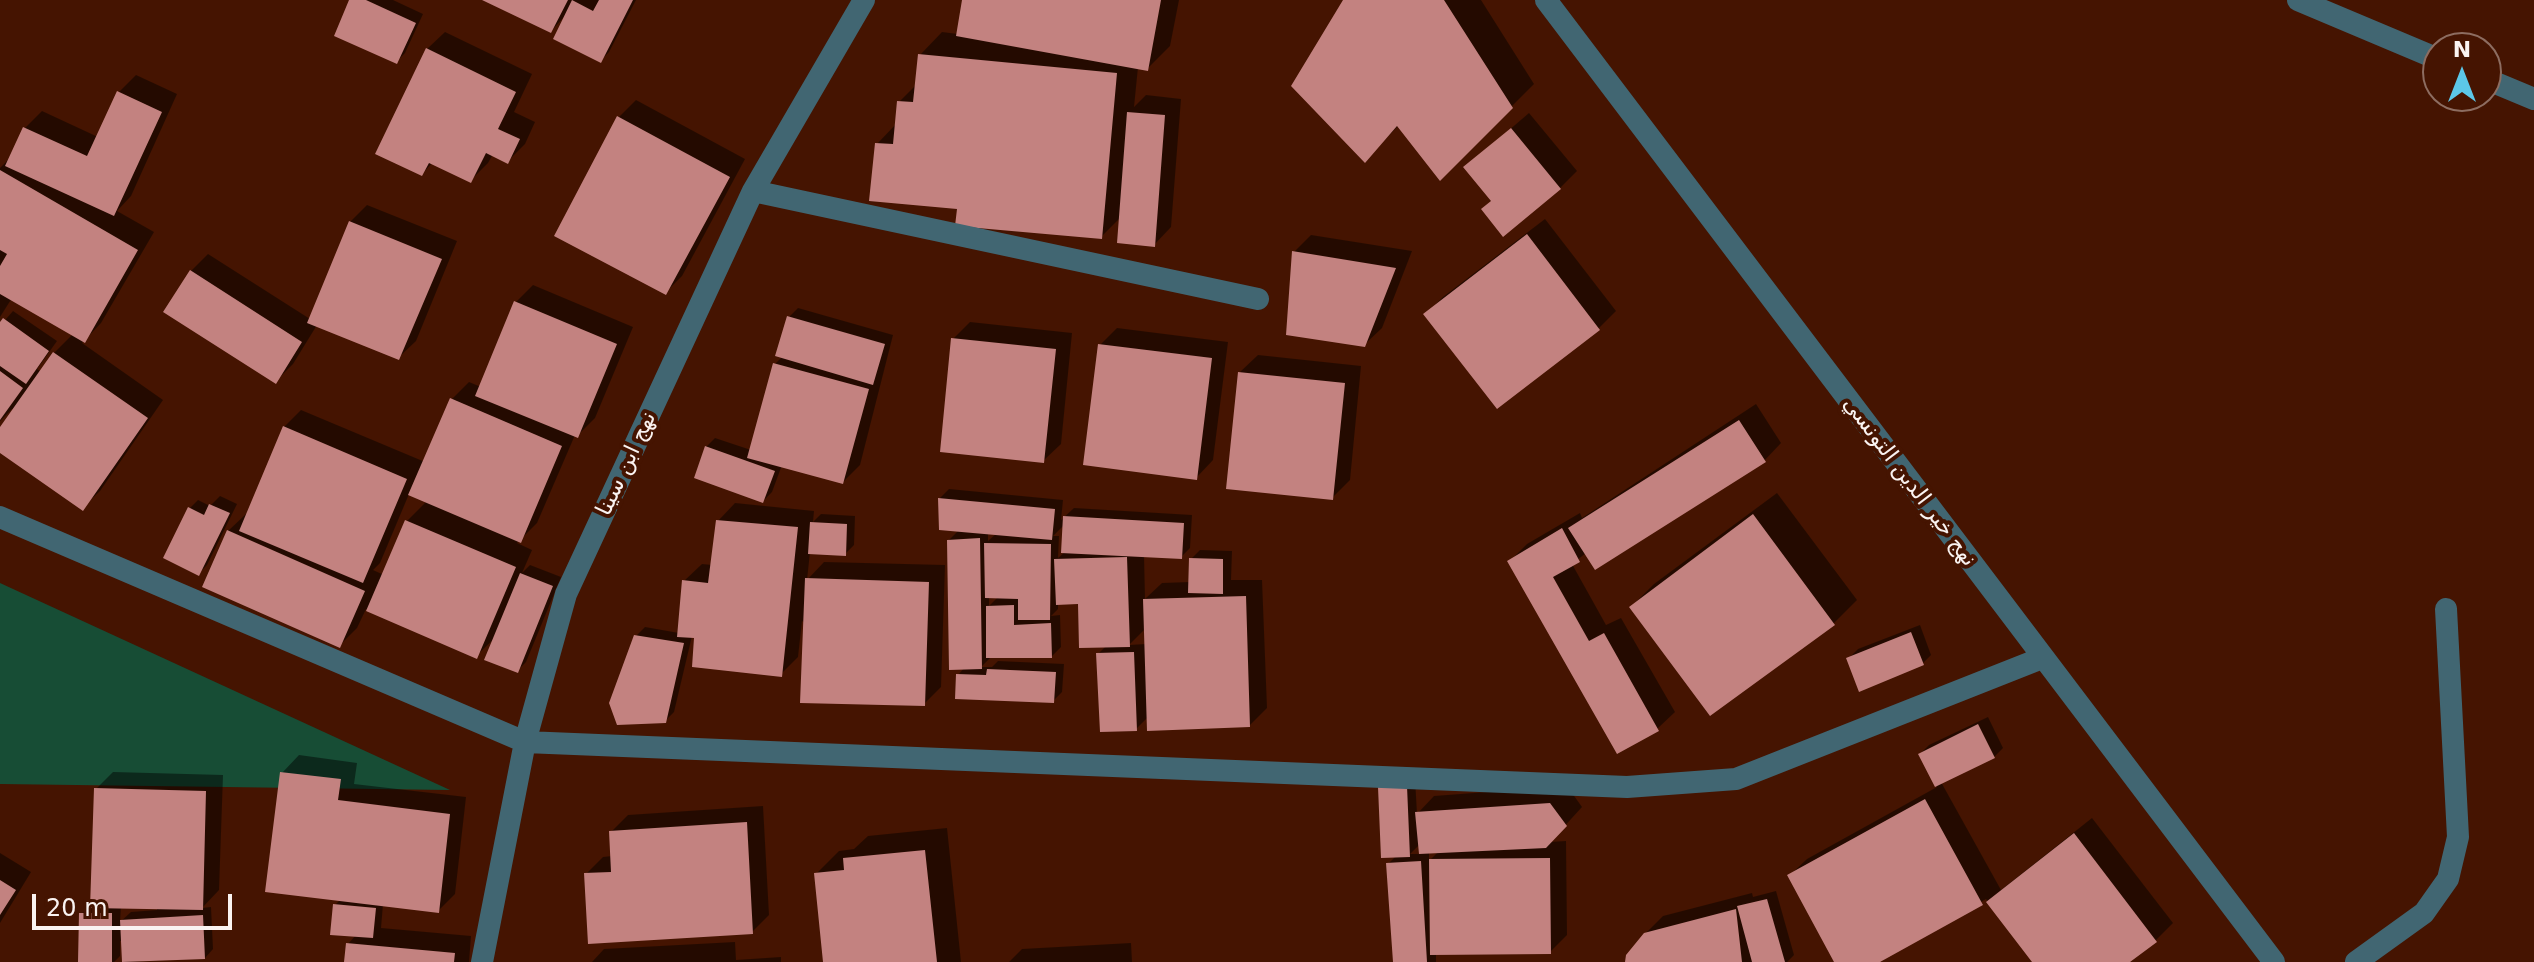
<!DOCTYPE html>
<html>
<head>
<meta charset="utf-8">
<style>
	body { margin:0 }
	#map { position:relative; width:2534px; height:962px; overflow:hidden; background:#451401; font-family:"DejaVu Sans",sans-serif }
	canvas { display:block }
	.north { position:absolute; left:2422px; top:32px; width:80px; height:80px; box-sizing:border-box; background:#451401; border:2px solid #8d6d61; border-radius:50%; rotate:0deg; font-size:22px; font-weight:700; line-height:32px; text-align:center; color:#faf3f1 }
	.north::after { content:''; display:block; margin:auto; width:28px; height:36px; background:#5cc7e8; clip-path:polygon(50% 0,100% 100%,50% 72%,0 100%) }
	.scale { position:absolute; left:32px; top:894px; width:200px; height:36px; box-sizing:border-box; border:4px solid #faf3f1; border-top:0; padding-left:10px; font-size:24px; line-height:28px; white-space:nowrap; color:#faf3f1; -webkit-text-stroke:6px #451401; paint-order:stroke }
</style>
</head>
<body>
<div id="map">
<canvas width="2534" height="962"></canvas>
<div class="north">N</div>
<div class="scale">20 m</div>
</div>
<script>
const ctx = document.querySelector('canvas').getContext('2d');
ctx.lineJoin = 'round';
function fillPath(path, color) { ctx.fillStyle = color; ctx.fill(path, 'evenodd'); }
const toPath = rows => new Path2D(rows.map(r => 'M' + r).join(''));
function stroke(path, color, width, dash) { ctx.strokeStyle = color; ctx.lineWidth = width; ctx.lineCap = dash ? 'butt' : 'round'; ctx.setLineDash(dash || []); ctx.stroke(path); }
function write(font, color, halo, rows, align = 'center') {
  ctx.font = font + ' "DejaVu Sans",Vazirmatn,sans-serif'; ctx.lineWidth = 8; ctx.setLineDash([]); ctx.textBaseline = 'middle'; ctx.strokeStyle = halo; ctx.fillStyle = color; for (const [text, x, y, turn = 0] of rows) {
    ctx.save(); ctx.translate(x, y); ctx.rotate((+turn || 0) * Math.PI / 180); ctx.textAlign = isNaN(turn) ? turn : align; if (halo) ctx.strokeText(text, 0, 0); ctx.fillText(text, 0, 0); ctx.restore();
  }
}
fillPath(toPath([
	[0,583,450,790,0,784]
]), '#174d35');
fillPath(toPath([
	[352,0,393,0,423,14,405,53,396,62],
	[487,0,636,0,609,52,600,61,565,16,551,31],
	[964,0,1179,0,1170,46,1147,69,1138,67,1134,107,1146,95,1181,99,1171,227,1154,245,1121,217,1101,237,959,207,877,144,897,123,899,102,917,84,920,55,942,32,958,34],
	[1345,0,1481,0,1534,84,1440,178,1399,125,1365,160],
	[445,32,532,74,514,112,535,122,525,144,508,161,493,154,488,163,471,180,433,162,422,174,427,49],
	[136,75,177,94,131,196,117,211,154,232,101,323,82,343,163,400,100,491,82,508,0,451,0,431,14,410,12,409,0,421,0,326,13,311,57,341,37,369,41,372,54,353,73,334,12,298,0,317,0,168,12,156,25,128,42,111,98,137,119,92],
	[636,100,745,159,682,276,665,293,619,117],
	[1529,113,1577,171,1560,188,1466,167],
	[367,205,457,241,416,341,398,358,317,325,293,364,276,381,191,271,208,254,310,319,350,222],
	[1545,219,1616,311,1599,328,1497,406,1426,314,1443,297],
	[1311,235,1412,251,1382,328,1364,345,1294,252],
	[533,285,633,327,595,418,578,435,575,435,537,523,517,543,532,550,522,573,530,565,561,577,526,662,517,671,496,637,476,656,366,609,357,628,340,645,228,531,246,514,248,514,284,427,301,410,425,462,452,399,469,382,481,387,516,302],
	[409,494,427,501,407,521,384,575,373,570,380,563],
	[798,308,893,335,860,465,843,482,782,465,772,492,763,501,706,447,715,438,751,450,775,364,783,356,789,317],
	[970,322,1072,333,1061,444,1043,461,953,339],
	[1117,328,1228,342,1213,460,1196,478,1100,345],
	[1258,355,1361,366,1350,480,1332,498,1240,372],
	[1756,404,1781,443,1764,461,1586,553,1572,564,1606,625,1621,618,1675,712,1657,729,1510,561,1527,544,1580,513,1582,518],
	[949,489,1063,500,1061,520,1074,508,1192,515,1190,548,1181,557,1144,555,1145,599,1162,583,1190,582,1191,559,1200,550,1232,551,1231,580,1262,580,1267,708,1250,725,1149,716,1136,729,1098,654,1107,645,1080,602,1058,603,1058,609,1051,616,1060,615,1061,647,1052,656,990,658,981,667,992,667,998,661,1064,664,1062,692,1053,701,958,675,965,667,949,540,960,529,940,498],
	[1064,525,1066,551,1058,558,1059,536,1053,536],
	[988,532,997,533,988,541],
	[989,596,998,597,989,606],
	[1146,628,1146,644,1129,645],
	[1777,493,1857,600,1834,623,1710,714,1631,607,1654,584],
	[220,496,237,504,207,565,198,574,189,509,198,500,210,506],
	[735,503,814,511,813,522,821,514,855,516,854,545,845,554,810,552,807,580,824,562,945,565,941,687,924,704,802,621,798,657,781,674,692,636,674,712,665,721,636,636,645,627,679,633,684,581,702,564,712,565,718,521],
	[1920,625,1931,655,1922,664,1849,658,1858,649],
	[1988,717,2003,748,1994,757,1941,782,2001,890,2092,818,2173,923,2156,940,2127,962,2034,962,1986,899,1876,962,1836,962,1789,876,1807,859,1937,787,1920,754,1929,745],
	[299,755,357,763,354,784,466,797,455,894,438,911,383,904,381,928,471,936,469,962,346,962,348,944,356,935,335,905,341,899,282,773],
	[113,772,223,775,219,890,202,908,211,907,213,949,205,958,124,962,123,941,120,941,120,956,114,962,80,962,81,914,92,905,96,789],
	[121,906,157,907,157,910,131,912,120,922],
	[1415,778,1417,814,1434,796,1567,786,1582,807,1550,842,1566,841,1567,935,1550,952,1436,953,1436,962,1395,962,1388,864,1397,855,1380,788],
	[1420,844,1421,854,1410,854],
	[1439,851,1429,861,1429,852],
	[763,806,769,915,752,932,586,874,603,857,612,856,611,832,628,815],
	[947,828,961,962,825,962,816,874,839,851,854,849,868,836],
	[0,853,31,872,0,923],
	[1776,891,1794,955,1787,962,1627,962,1645,934,1663,916,1752,893,1753,897],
	[735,942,736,960,781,957,781,962,592,962,604,949],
	[1131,943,1132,962,1009,962,1022,949]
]), '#0007');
fillPath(toPath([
	[349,0,366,0,416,23,397,64,334,36],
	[482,0,568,0,551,33],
	[572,0,593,11,599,0,633,0,601,63,553,39],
	[962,0,1161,0,1148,71,956,36],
	[1343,0,1444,0,1513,108,1440,181,1397,126,1365,163,1291,86],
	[426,48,516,92,498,129,520,139,508,164,486,153,471,183,429,163,422,176,375,154],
	[918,54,1117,73,1102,239,955,226,957,209,869,201,875,143,893,144,897,101,913,102],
	[117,91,162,112,114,216,5,166,23,127,87,156],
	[1127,112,1165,115,1155,247,1117,243],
	[617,116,730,177,666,295,554,236],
	[1511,128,1561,189,1503,237,1481,209,1491,201,1463,167],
	[0,170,138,250,85,343,0,294,0,266,7,254,0,250],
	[349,221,442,259,399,360,307,323],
	[1527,234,1600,330,1497,409,1423,314],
	[1292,251,1396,268,1365,347,1286,335],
	[190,270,302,342,276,384,163,312],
	[514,301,617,344,578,438,475,396],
	[787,316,885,344,873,385,775,356],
	[3,318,49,351,26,384,0,366,0,322],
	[951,338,1056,349,1044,463,940,452],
	[1098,344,1212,358,1197,480,1083,465],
	[53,352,148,418,83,511,0,453,0,427],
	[773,363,869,389,843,484,747,458],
	[0,371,23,388,0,420],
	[1238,372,1345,383,1333,500,1226,489],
	[450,398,562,446,521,543,408,495],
	[1739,420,1766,462,1595,570,1568,528],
	[283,426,407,479,363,583,239,531],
	[705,446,775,471,763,503,694,478],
	[938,498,1055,509,1052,540,939,530],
	[209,504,230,513,199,576,163,558,188,507,204,515],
	[1753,514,1835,625,1710,716,1629,607],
	[1063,516,1184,523,1182,559,1061,553],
	[405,520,516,567,477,659,366,611],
	[716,520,798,527,782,677,692,667,694,638,677,637,682,580,708,583],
	[810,522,847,524,846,556,808,554],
	[1562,528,1580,562,1553,577,1589,641,1604,633,1659,731,1617,754,1507,561],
	[227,530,365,591,340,648,202,587],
	[980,538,982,669,949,670,947,540],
	[984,543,1051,544,1050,620,1018,620,1018,599,985,598],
	[1127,557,1130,647,1079,648,1078,604,1056,605,1054,559],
	[1189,558,1223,559,1223,594,1188,593],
	[520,573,553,586,518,673,484,660],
	[805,578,929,582,925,706,800,703],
	[1246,596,1250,727,1147,731,1143,599],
	[1014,605,1014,625,1051,623,1052,658,986,658,986,606],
	[1911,632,1924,665,1859,692,1846,658],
	[634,635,684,643,666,723,617,725,609,703],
	[1134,652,1137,731,1100,732,1096,653],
	[987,669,1056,672,1054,703,955,699,956,674,986,675],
	[1978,724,1995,758,1935,787,1918,754],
	[280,772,341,779,338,800,450,814,439,913,265,892],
	[1407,786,1410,857,1381,858,1378,787],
	[94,788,206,791,203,910,90,908],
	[1925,799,1983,905,1880,962,1834,962,1787,875],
	[1550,803,1567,826,1546,848,1419,854,1415,812],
	[747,822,753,934,588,944,584,873,611,872,609,831],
	[2074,833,2157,942,2130,962,2032,962,1986,902],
	[925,850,937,962,823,962,814,873,844,870,843,858],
	[1550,858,1551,954,1430,955,1429,859],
	[1421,861,1427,962,1393,962,1386,863],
	[0,880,16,890,0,915],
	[1767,899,1785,962,1752,962,1737,906],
	[333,904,376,908,373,938,330,935],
	[1736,909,1742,962,1625,962,1626,955,1644,933],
	[79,913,112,913,112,962,78,962],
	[203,915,205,959,122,962,120,920],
	[346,943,455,953,454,962,344,962]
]), '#c38280');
stroke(toPath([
	[1546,0,2274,962],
	[753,191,1258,299],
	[0,517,525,742,1627,787,1736,779,2042,658],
	[482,962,525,742,566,594,753,191,864,0],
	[2356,962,2424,913,2448,879,2458,837,2446,609]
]), '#416672', 22);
stroke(toPath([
	[2298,0,2438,59],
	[2486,79,2534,99]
]), '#416672', 22);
write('22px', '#faf3f1', '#451401', [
	["نهج ابن سينا",627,464,-65],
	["نهج خير الدين التونسي",1909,482,53]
]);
</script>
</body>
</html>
